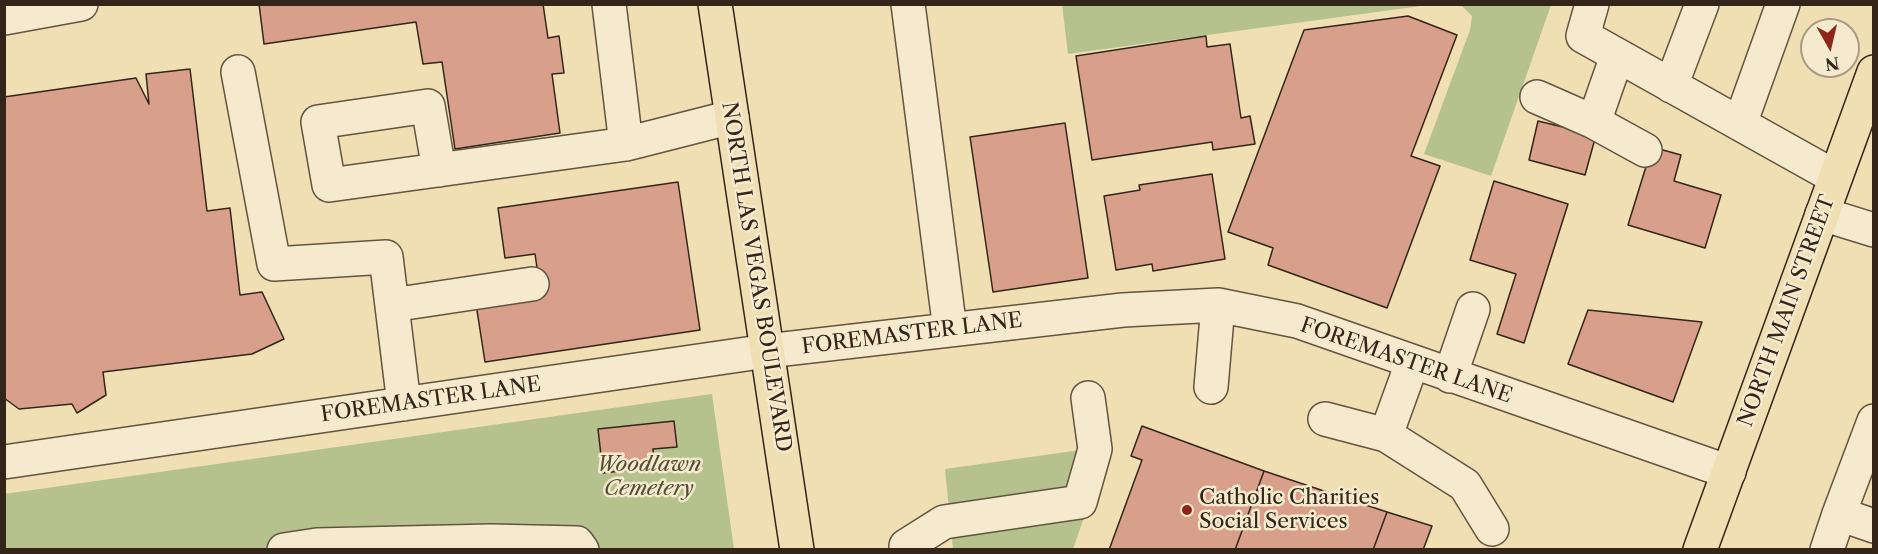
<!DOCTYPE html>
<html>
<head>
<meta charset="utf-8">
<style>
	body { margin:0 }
	#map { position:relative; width:1878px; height:554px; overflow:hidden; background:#efdfb2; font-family:"Libre Caslon Text",serif }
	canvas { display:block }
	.frame { position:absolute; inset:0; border:6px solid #33251a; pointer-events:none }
	.north { position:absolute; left:1800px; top:18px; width:60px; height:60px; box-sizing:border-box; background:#f5eacd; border:2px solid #a79b85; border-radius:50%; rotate:172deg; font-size:16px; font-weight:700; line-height:24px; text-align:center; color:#33251a }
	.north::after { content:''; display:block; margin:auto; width:21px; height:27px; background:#8f2418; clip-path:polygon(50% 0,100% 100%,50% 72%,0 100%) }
</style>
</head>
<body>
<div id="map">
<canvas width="1878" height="554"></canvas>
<div class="frame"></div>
<div class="north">N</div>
</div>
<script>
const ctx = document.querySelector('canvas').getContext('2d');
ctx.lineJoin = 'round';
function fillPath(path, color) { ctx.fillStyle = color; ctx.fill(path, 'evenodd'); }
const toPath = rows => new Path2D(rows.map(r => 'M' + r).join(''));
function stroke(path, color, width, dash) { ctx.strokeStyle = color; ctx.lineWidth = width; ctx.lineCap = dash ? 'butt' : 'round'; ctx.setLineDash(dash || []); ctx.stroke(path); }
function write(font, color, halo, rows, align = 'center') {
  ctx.font = font + ' "Libre Caslon Text",serif'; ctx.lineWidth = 5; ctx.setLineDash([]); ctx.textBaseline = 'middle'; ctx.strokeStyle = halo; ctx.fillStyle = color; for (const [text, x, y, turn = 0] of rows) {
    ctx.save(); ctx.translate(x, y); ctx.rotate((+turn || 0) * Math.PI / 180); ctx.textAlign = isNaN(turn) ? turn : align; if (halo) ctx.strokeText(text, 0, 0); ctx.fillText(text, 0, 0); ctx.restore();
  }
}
fillPath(toPath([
	[1062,4,1428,4,1428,5,1068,54],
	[1461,5,1551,5,1491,176,1424,154,1470,30,1472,16],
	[712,394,734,549,5,549,4,494],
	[1109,446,1073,549,953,549,945,469]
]), '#b6c28e');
const building = toPath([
	[259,4,543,4,548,38,559,36,564,73,552,74,560,133,455,149,442,62,423,64,416,22,264,44,259,4],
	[1408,16,1457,35,1411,156,1440,166,1387,308,1268,265,1273,248,1228,232,1304,30,1408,16],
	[1206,36,1207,47,1230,44,1241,118,1250,116,1255,144,1213,150,1212,142,1092,160,1076,56,1206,36],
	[190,69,207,211,230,208,240,295,262,292,284,339,252,354,103,372,106,395,77,413,72,404,19,409,4,398,4,97,136,78,149,104,146,74,190,69],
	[1538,121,1596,135,1585,175,1529,160,1538,121],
	[1065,123,1088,278,993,292,970,137,1065,123],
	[1652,147,1681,155,1674,181,1721,195,1705,248,1628,225,1652,147],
	[1212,174,1225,259,1153,271,1152,264,1116,270,1104,196,1140,190,1139,185,1212,174],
	[1494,181,1568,204,1524,343,1497,334,1516,274,1470,260,1494,181],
	[678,182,700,330,485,362,476,304,541,295,535,254,505,258,498,208,678,182],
	[1588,310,1702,322,1673,402,1568,364,1588,310],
	[674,421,677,447,653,449,655,467,603,473,598,429,674,421],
	[1142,426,1264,471,1235,550,1109,550,1142,460,1131,456,1142,426],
	[1264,471,1387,512,1373,550,1235,550,1264,471],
	[1387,512,1432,526,1423,550,1373,550,1387,512]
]);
fillPath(building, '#d89f8a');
stroke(building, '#33251a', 1.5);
const minor = toPath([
	[609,4,626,144],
	[908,4,950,330],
	[1592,4,1583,36,1835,177],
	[4,18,81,4],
	[1617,56,1594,122,1645,150],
	[238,72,274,264,386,257,404,404],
	[1671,86,1702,4],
	[1537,97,1594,122],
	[1740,124,1783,4],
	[439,170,428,106,318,122,329,185,626,144,732,117],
	[1822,214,1874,230],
	[392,305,532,284],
	[1412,363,1386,435,1465,485,1492,529],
	[1450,376,1473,309],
	[1211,387,1218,305],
	[1325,419,1386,435],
	[4,462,767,351,1123,310,1218,305,1297,321,1729,472],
	[1839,514,1874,421],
	[906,546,944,522,1080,502,1095,449,1088,398],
	[284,550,317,545,491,541,577,543,582,550],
	[1827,550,1839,514,1874,526]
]);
const major = toPath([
	[715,4,797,550],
	[1700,550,1874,72]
]);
stroke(minor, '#625440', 36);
stroke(major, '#33251a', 36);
stroke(minor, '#f5eacd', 33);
stroke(major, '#efdfb2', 33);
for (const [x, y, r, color] of [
	[1187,510,6,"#8f2418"]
]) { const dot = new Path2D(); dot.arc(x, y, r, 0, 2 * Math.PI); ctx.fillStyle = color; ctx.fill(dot); stroke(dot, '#f5eacd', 2); }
write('21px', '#33251a', '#f5eacd', [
	["NORTH LAS VEGAS BOULEVARD",756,277,81],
	["NORTH MAIN STREET",1787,311,-70],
	["FOREMASTER LANE",912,334,-7],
	["FOREMASTER LANE",1406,361,19],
	["FOREMASTER LANE",431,400,-8]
]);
write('italic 21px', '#544c37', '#f5eacd', [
	["Woodlawn",649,465],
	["Cemetery",649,489]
]);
write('21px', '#33251a', '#f5eacd', [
	["Catholic Charities",1199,498],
	["Social Services",1199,522]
], 'left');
</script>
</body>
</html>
